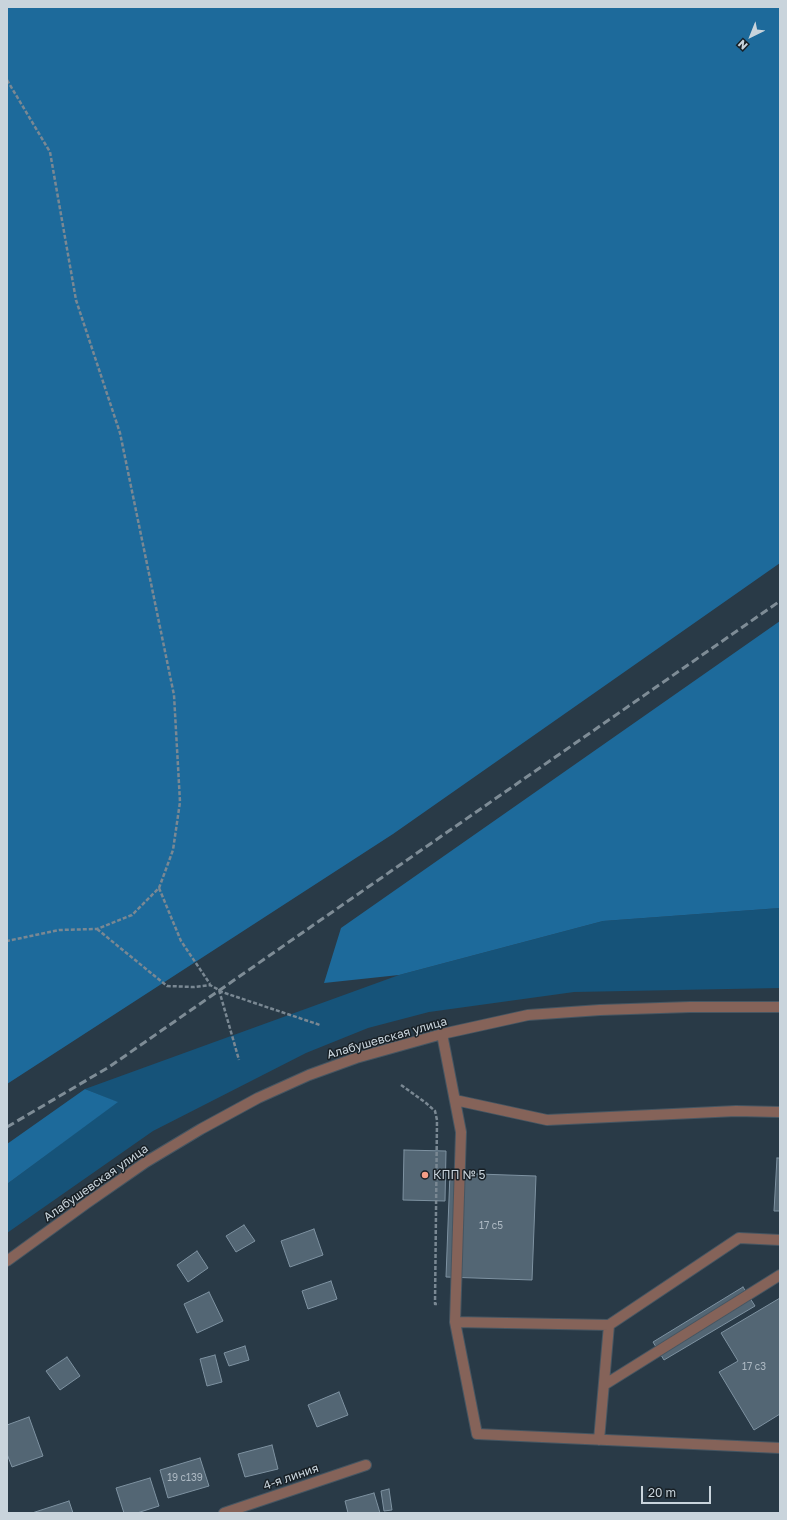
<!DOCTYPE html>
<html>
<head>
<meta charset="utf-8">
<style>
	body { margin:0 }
	#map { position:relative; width:787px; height:1520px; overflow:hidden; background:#293a47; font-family:"Golos Text",sans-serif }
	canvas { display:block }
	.frame { position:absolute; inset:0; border:8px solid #c9d4dc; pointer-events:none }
	.north { position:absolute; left:731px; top:16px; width:40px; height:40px; -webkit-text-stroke:3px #182026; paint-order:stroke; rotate:223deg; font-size:11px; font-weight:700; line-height:16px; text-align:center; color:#c9d4dc }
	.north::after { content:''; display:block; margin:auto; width:14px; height:18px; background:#c9d4dc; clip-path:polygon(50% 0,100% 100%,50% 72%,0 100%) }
	.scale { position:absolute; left:641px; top:1486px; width:70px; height:18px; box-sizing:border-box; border:2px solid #c9d4dc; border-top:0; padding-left:5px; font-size:12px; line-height:14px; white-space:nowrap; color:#c9d4dc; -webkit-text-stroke:3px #182026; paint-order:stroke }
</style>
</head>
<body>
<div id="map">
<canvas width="787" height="1520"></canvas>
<div class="frame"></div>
<div class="north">N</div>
<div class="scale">20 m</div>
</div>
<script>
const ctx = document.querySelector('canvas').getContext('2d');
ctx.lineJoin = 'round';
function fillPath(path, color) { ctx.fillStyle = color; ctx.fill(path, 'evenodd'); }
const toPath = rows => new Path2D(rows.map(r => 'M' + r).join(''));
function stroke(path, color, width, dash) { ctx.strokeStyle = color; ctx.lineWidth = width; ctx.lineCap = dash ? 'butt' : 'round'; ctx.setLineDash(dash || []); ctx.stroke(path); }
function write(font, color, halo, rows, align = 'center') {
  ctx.font = font + ' "Golos Text",sans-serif'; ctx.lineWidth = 3; ctx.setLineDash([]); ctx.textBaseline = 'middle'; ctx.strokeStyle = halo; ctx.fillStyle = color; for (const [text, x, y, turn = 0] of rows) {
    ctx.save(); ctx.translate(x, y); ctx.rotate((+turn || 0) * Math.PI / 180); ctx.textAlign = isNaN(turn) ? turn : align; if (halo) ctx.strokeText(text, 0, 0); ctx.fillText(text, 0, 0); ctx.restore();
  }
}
fillPath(toPath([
	[780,908,780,988,574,992,429,1012,368,1028,306,1053,153,1131,7,1233,7,1184,117,1102,85,1089,399,975,603,921]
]), '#165379');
fillPath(toPath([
	[7,7,780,7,780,563,393,834,7,1084],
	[780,621,780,908,603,921,399,975,324,983,341,928],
	[85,1089,118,1102,7,1184,7,1144]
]), '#1d6a9b');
const building = toPath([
	[404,1150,446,1151,445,1201,403,1200,404,1150],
	[777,1158,780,1158,780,1211,774,1211,777,1158],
	[450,1173,536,1176,532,1280,446,1277,450,1173],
	[244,1225,255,1241,236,1252,226,1236,244,1225],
	[314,1229,323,1255,290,1267,281,1241,314,1229],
	[197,1251,208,1268,188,1282,177,1265,197,1251],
	[331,1281,337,1299,308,1309,302,1291,331,1281],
	[743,1287,755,1306,664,1360,653,1342,743,1287],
	[209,1292,223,1321,197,1333,184,1304,209,1292],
	[780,1298,780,1414,754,1430,719,1372,738,1361,721,1333,780,1298],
	[245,1346,249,1360,229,1366,224,1353,245,1346],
	[215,1355,222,1382,207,1386,200,1359,215,1355],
	[67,1357,80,1376,60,1390,46,1371,67,1357],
	[339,1392,348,1415,317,1427,308,1405,339,1392],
	[29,1417,43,1456,12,1467,7,1454,7,1425,29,1417],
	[272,1445,278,1469,245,1477,238,1454,272,1445],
	[200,1458,209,1486,168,1498,160,1470,200,1458],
	[150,1478,159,1506,137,1513,124,1513,116,1488,150,1478],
	[389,1489,392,1510,384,1511,381,1491,389,1489],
	[374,1493,380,1513,348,1513,345,1501,374,1493],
	[69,1501,73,1513,32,1513,69,1501]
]);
fillPath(building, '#536674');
stroke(building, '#7e92a1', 1);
const minor = toPath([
	[442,1034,461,1132,455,1322,477,1434,780,1448],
	[455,1100,547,1120,736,1111,780,1112],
	[7,1261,87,1203,146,1162,201,1129,258,1098,309,1075,356,1058,442,1034,528,1015,600,1010,690,1007,780,1007],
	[455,1322,609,1325,739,1238,780,1240],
	[604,1385,780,1275],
	[599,1440,609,1325],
	[224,1513,366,1465]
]);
stroke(minor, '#465662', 12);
stroke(toPath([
	[7,80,50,152,76,300,120,433,174,695,180,802,173,850,159,888,132,915,97,929,59,930,7,941],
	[159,888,181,941,210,984],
	[97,929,167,986,194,987,210,985,219,990,239,1060],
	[219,991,320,1025],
	[401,1085,426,1103,435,1111,437,1120,435,1304,439,1304]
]), '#7a8893', 2.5, [4, 2]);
stroke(minor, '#856359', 10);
stroke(toPath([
	[7,1127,109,1067,780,601]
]), '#7e8c96', 3, [8, 4]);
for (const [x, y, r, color] of [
	[425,1175,4,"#f49e87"]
]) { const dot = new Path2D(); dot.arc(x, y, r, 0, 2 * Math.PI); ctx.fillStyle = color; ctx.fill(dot); stroke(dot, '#182026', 1.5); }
write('10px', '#acb8c2', null, [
	["17 с5",491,1226],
	["17 с3",754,1367],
	["19 с139",185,1478]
]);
write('12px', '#c9d4dc', '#182026', [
	["Алабушевская улица",387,1038,-16],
	["Алабушевская улица",96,1183,-35],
	["4-я линия",291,1477,-19]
]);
write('12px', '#c9d4dc', '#182026', [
	["КПП № 5",433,1175]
], 'left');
</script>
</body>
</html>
